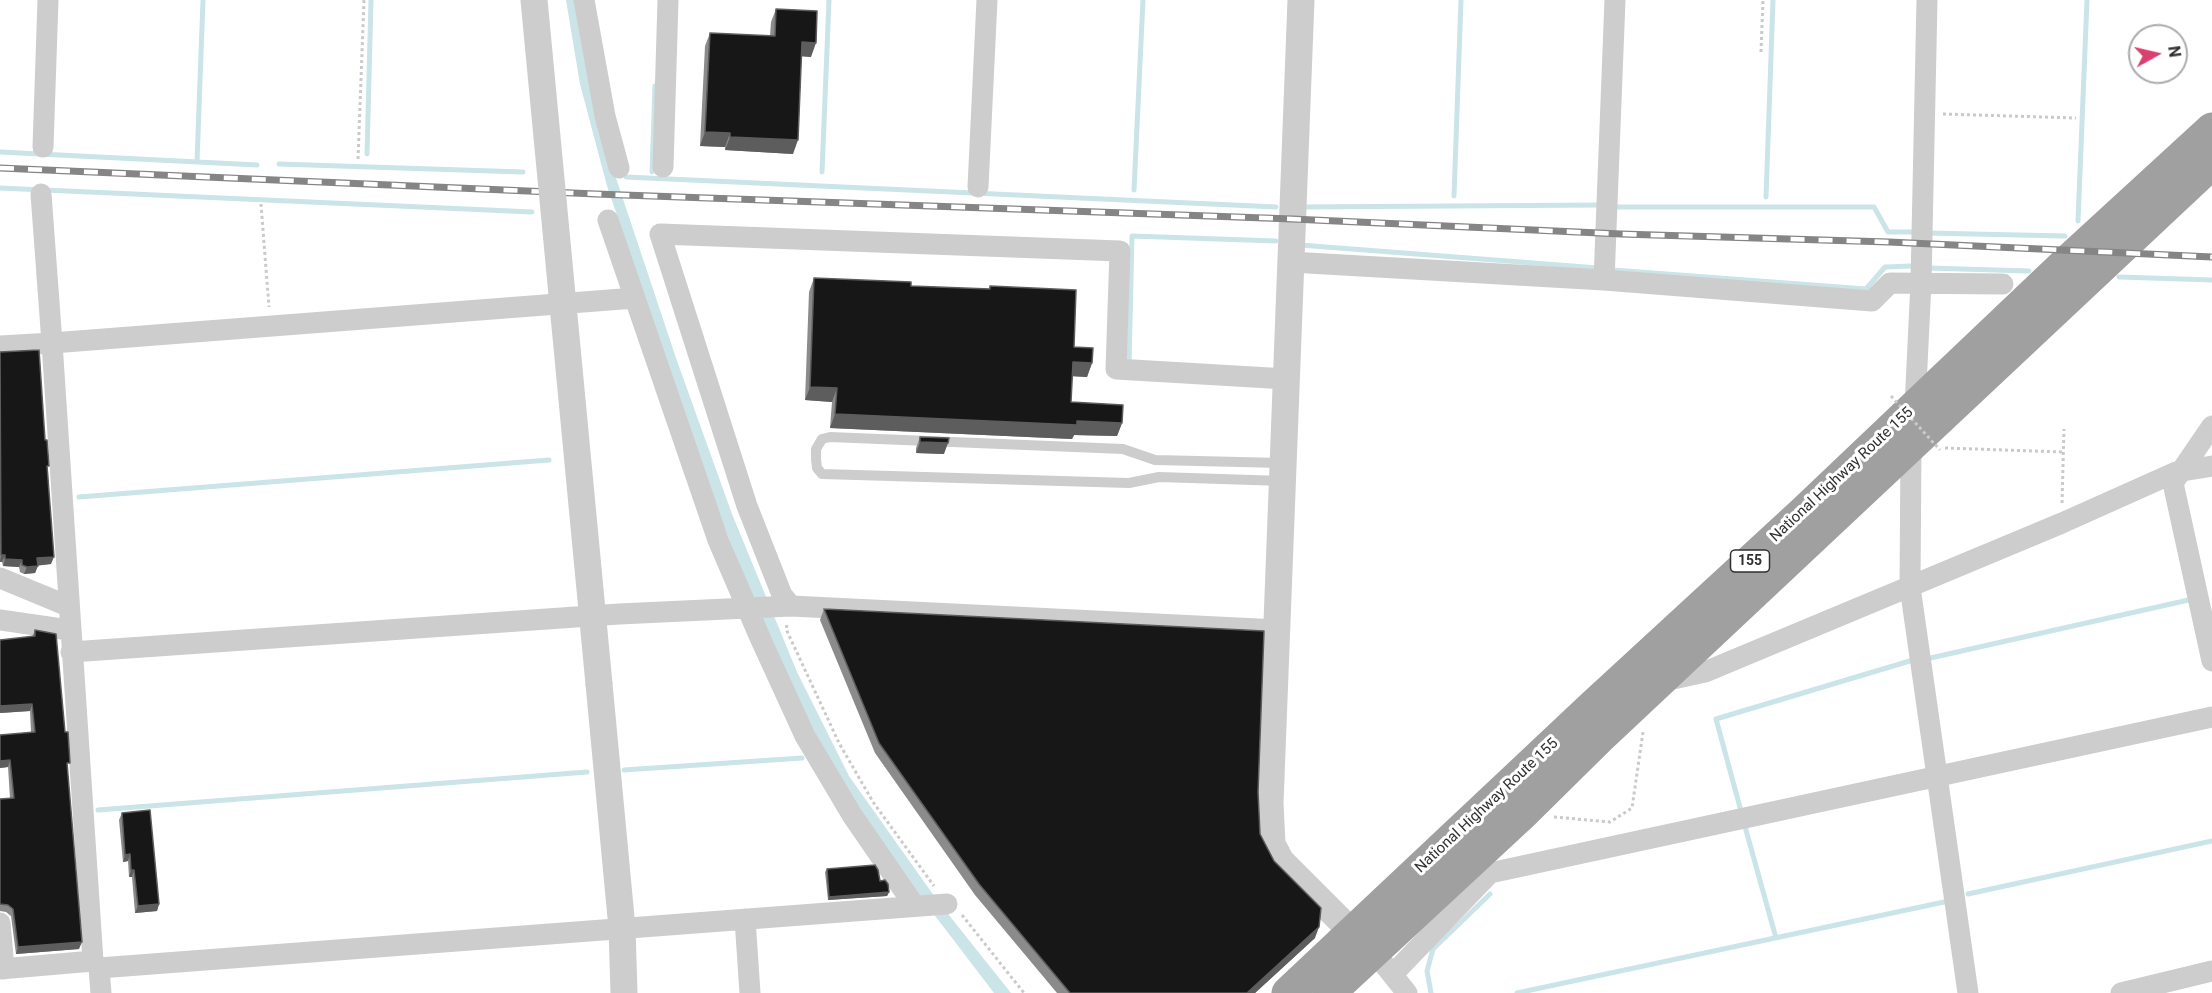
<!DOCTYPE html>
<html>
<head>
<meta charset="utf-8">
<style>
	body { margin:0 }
	#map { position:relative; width:2212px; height:993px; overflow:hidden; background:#fff; font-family:Roboto,sans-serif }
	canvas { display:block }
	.north { position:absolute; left:2128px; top:24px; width:60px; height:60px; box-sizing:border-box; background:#fff; border:2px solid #acacac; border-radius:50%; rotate:82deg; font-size:16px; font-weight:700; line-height:24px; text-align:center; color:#303030 }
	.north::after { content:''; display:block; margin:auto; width:21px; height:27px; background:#d9406f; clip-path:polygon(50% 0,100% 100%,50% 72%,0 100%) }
</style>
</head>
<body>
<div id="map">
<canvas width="2212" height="993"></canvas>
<div class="north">N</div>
</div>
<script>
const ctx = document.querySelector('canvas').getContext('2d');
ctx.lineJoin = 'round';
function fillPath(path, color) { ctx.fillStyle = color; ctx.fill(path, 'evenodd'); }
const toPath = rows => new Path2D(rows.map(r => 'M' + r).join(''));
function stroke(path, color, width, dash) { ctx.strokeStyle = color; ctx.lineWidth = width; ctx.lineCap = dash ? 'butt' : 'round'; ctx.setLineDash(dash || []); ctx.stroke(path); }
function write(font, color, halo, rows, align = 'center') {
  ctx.font = font + ' Roboto,sans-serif'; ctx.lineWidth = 6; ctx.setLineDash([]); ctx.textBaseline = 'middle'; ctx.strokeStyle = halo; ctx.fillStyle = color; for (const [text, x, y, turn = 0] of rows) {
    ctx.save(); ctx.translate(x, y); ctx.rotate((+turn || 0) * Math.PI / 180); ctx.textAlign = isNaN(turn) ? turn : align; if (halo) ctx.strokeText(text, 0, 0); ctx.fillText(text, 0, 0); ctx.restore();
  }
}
fillPath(toPath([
	[566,0,578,0,605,145,676,358,732,514,797,672,849,776,937,900,1011,993,994,993,923,900,845,792,784,672,720,517,607,186,580,84]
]), '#cae4e8');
stroke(toPath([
	[0,152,257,165],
	[367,154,371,0],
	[197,162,203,0],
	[279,164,523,172],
	[652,172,655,86],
	[822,172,829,0],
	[626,177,1276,207],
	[0,188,532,212],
	[1134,190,1143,0],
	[1454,196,1461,0],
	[1766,197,1773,0],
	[1301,207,1600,205],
	[1613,207,1874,207,1888,232,1915,232],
	[2078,221,2087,0],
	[1928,233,2065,236],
	[1300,245,1598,268],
	[1928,268,2029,271],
	[1613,270,1866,289,1885,267,1911,266],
	[2119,277,2212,280],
	[1129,365,1132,236,1276,241],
	[79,497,549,460],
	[1926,659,2193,599],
	[624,770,802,758],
	[98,810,587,772],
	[1741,811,1716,719,1913,660],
	[1744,823,1776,938],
	[1968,894,2212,841],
	[1431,993,1427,971,1433,949,1490,894],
	[1517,993,1944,902]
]), '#cae4e8', 5);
stroke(toPath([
	[1761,52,1763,0],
	[1943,114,2076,118],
	[358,159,364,0],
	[261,204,269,307],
	[1945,448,2063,452],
	[2062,503,2064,429],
	[787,625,786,629,839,743,873,802,934,886],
	[1554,817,1610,822,1632,808,1643,732],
	[962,915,1024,993]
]), '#cacaca', 3, [3, 3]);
stroke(toPath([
	[1282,463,1155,460,1123,449,830,437,822,439,816,449,816,459,817,468,822,474,1129,483,1159,477,1283,481]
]), '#cdcdcd', 10);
stroke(toPath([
	[584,0,605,116,619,168],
	[43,147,48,0],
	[663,167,668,0],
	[978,187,987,0],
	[41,194,52,343,635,298],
	[608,220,718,540,761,640,805,736,852,815,914,905],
	[1291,262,1604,280,1872,301,1890,283,2003,284],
	[1604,280,1615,0],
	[0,346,52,343,93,961,99,968,101,993],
	[1915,407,1921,282,1927,0],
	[2212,426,2173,483,2212,661],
	[1911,444,1910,587,1968,993],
	[0,578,68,606],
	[791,606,782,595,747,506,660,234,1120,251,1116,369,1287,379],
	[0,620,69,630],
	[71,652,619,614,791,606,1278,630],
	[1664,681,1705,672,2062,523,2176,472,2212,466],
	[745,919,750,993],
	[0,923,4,969],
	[1383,963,1407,993],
	[99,968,947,904],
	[0,969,93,961],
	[1393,974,1490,873,2212,717],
	[2121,993,2212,971]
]), '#cdcdcd', 21);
stroke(toPath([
	[1301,0,1270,803,1272,844,1281,861,1367,947],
	[599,684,622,928,624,993]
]), '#cdcdcd', 27);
stroke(toPath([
	[1288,993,1592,707,1804,512,2068,261,2212,129],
	[1329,993,1521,815,1599,738,2212,163]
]), '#a0a0a0', 33);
const rail = toPath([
	[0,168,596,194,1292,219,1621,234,1889,242,2212,257]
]);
stroke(rail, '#858585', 7);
stroke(rail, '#fff', 4.5, [14]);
stroke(toPath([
	[1891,396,1940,450]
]), '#cacaca', 3, [3, 3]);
stroke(toPath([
	[534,0,599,684]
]), '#cdcdcd', 27);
fillPath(toPath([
	[776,9,811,57,802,56,793,154,725,150,725,147,700,146,705,46,710,33,770,36,771,22],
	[814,278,911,286,989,289,990,286,1074,347,1092,363,1087,377,1072,376,1071,402,1122,423,1117,436,1074,435,1072,439,830,428,832,402,805,400,809,292],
	[0,352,48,470,51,564,38,565,35,573,24,574,20,572,19,567,3,566,2,562,0,562],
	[920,437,944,454,916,453,916,448],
	[824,609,1258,792,1260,834,1315,938,1255,993,1057,993,975,895,875,753,820,620],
	[35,630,67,770,79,949,16,954,11,916,6,912,0,911,0,799,10,798,8,767,0,768,31,732,30,711,0,713,0,640,32,637],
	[122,813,159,904,157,911,135,913,132,877,129,877,128,861,123,862,119,820],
	[827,869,880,881,889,892,887,896,828,900,825,872]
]), '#8b8b8b');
fillPath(toPath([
	[802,42,816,43,811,57,797,56],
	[705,132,730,133,725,147,700,146],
	[730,137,798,140,793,154,725,150],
	[1073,362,1092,363,1087,377,1068,376],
	[810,387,837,388,832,402,805,400],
	[835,414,1077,421,1122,423,1117,436,1074,435,1072,439,830,428],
	[920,442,948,443,944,454,916,453],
	[1,555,5,555,2,562,0,562],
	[54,557,51,564,35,566,37,558],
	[5,559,22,560,19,567,3,566],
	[38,566,35,573,24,574,27,567],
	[32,704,30,711,0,713,0,706],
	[10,760,8,767,0,768,0,761],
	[130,854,128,861,123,862,125,855],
	[131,870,134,870,132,877,129,877],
	[889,892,887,896,828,900,829,897],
	[159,904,157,911,135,913,138,906],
	[1319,927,1315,938,1255,993,1247,993],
	[82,942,79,949,16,954,18,947]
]), '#5d5d5d');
const building = toPath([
	[776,9,817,11,816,43,802,42,798,140,730,137,730,133,705,132,710,33,775,36,776,9],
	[814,278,911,282,911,286,990,289,990,286,1076,290,1074,347,1093,348,1092,363,1073,362,1071,402,1123,405,1122,423,1077,421,1077,425,835,414,837,388,810,387,814,278],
	[39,350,45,440,47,440,49,466,47,466,54,557,37,558,38,566,27,567,22,565,22,560,5,559,5,555,1,555,0,352,39,350],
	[920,437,949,438,948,443,920,442,920,437],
	[824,609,1264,631,1258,792,1260,834,1274,861,1321,908,1319,927,1247,993,1070,993,979,884,879,743,824,609],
	[35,630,56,634,65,732,68,732,70,763,67,763,82,942,18,947,13,909,8,905,0,904,0,799,14,798,10,760,0,761,0,735,35,732,32,704,0,706,0,640,35,636,35,630],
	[150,810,159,904,138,906,134,870,131,870,130,854,125,855,122,813,150,810],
	[875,865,878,870,880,881,885,880,888,884,889,892,829,897,827,869,875,865]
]);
fillPath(building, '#171717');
stroke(building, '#5d5d5d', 1.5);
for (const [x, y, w] of [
	[1750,561,39]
]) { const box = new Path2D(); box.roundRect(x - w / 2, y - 11, w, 22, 4.5); ctx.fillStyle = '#fff'; ctx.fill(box); stroke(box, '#303030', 1.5); }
write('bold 14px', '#303030', null, [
	["155",1750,561]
]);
write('15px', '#303030', '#fff', [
	["National Highway Route 155",1842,475,-43],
	["National Highway Route 155",1487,806,-43]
]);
</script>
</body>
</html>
